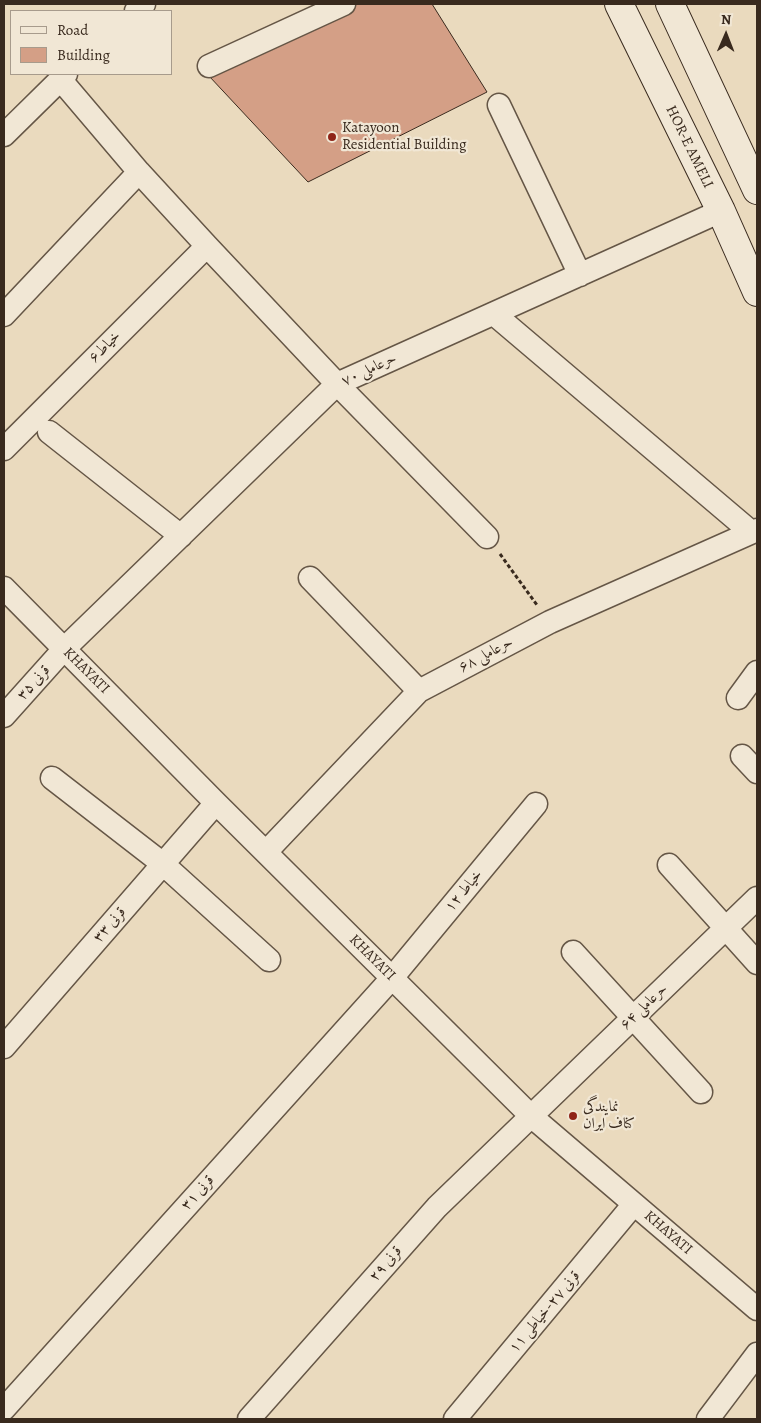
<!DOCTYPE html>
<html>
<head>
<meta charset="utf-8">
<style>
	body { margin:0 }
	#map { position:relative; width:761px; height:1423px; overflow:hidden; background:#eadabe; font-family:Alegreya,serif }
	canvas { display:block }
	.frame { position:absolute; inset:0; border:5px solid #392a1e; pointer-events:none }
	.legend { position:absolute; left:10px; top:10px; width:162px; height:65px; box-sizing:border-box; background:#f1e7d5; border:1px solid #a79b8c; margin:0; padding:6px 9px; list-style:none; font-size:15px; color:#392a1e }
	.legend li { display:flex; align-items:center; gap:10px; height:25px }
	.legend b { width:25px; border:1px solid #a79b8c }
	.north { position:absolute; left:701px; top:10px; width:50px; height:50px; -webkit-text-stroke:4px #f1e7d5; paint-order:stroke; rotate:1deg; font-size:14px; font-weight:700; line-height:20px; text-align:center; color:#392a1e }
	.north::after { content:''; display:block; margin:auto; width:18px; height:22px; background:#392a1e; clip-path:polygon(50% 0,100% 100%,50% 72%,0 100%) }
</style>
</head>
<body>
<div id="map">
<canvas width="761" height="1423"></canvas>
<div class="frame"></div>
<ul class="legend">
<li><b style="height:6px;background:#f1e7d5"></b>Road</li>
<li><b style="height:14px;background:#d49f86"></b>Building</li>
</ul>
<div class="north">N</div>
</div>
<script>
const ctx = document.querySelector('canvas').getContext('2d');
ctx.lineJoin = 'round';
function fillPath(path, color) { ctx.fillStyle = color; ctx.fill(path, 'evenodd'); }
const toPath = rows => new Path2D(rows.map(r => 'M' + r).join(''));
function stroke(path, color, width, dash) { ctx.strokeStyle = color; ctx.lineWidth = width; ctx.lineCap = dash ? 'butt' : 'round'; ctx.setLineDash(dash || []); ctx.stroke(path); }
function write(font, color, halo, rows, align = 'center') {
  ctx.font = font + ' Alegreya,Amiri,serif'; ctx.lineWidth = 4.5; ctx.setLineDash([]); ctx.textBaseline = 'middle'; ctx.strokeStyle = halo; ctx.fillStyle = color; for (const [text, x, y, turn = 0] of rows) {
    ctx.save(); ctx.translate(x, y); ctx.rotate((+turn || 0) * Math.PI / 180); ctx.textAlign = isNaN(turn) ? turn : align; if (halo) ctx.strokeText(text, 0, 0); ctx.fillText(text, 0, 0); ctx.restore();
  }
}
const building = toPath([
	[357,4,432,4,487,92,308,182,209,76,357,4]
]);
fillPath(building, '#d49f86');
stroke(building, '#392a1e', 1);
const street = toPath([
	[136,11,144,4],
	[209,66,344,4],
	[60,79,139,172,207,246,337,384,487,537],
	[499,105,580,275],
	[4,135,66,74],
	[494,314,751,532],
	[4,315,139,172],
	[49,432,181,536],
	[4,449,207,246],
	[310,578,419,691],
	[4,588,216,803,531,1116,757,1309],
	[738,698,757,672],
	[4,716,64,649,337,384,721,211],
	[742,756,757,772],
	[52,778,163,864,269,960],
	[266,852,419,691,550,622,757,530],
	[669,865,757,963],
	[573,952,701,1092],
	[4,1047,216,803],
	[4,1409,392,978,536,804],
	[249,1419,437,1207,757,898],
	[455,1419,634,1204],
	[708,1419,757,1354]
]);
const secondary = toPath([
	[619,4,721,211,757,292],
	[670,4,757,190]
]);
stroke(street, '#655646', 25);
stroke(secondary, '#392a1e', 30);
stroke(toPath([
	[500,554,537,605]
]), '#392a1e', 3, [4, 2.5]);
stroke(street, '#f1e7d5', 22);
stroke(secondary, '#f1e7d5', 28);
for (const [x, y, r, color] of [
	[332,137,5,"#8f2418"],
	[573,1116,5,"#8f2418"]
]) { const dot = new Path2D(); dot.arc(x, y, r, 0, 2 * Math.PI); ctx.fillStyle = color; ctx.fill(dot); stroke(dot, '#f1e7d5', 2); }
write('15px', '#392a1e', '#f1e7d5', [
	["Katayoon",342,128],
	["Residential Building",342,145],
	["نمایندگی",583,1107],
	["کناف ایران",583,1124]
], 'left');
write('15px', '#392a1e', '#f1e7d5', [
	["HOR-E AMELI",689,147,64],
	["خیاط۶",105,347,-45],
	["حرعاملی ۷۰",369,370,-25],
	["حرعاملی ۶۸",486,655,-28],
	["KHAYATI",86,671,45],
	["قرنی ۳۵",34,683,-48],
	["خیاط ۱۲",464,891,-50],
	["قرنی ۳۳",110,925,-49],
	["KHAYATI",372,958,45],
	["حرعاملی ۶۴",644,1007,-44],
	["قرنی ۳۱",198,1193,-48],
	["KHAYATI",668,1233,41],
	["قرنی ۲۹",386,1264,-49],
	["قرنی ۲۷-خیاطی ۱۱",545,1312,-50]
]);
</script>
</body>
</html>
